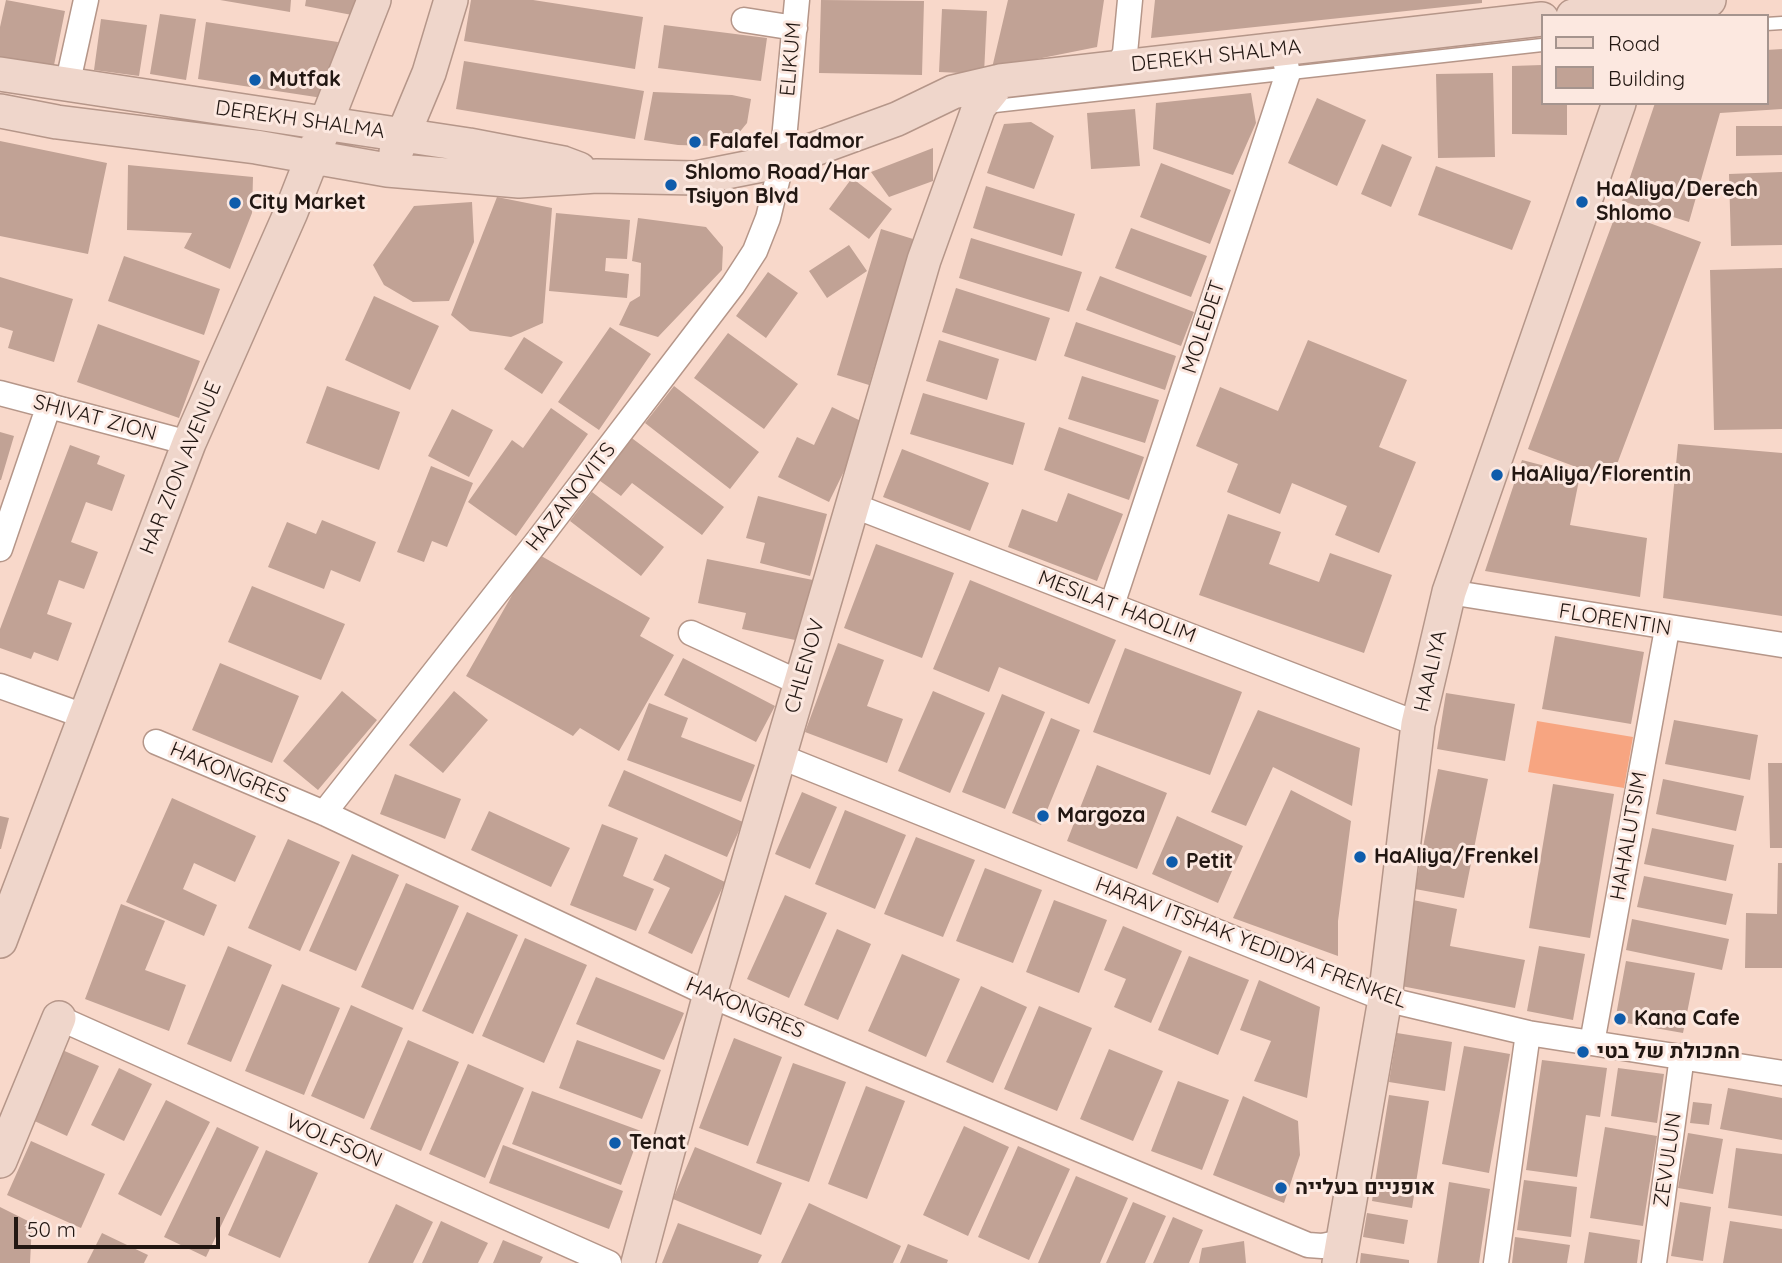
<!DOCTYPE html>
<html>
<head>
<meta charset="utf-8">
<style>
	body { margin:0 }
	#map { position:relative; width:1782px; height:1263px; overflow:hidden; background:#f8d8ca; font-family:Quicksand,sans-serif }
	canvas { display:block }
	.legend { position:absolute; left:1541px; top:14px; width:228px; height:91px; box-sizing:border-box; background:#fce8e0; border:2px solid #a5948e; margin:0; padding:9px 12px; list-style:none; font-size:21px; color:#221712 }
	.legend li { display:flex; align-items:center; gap:14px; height:35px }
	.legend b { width:35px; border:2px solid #a5948e }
	.scale { position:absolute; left:14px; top:1217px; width:206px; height:32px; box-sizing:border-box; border:4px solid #221712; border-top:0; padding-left:9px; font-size:21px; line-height:24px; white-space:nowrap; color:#221712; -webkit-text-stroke:5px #fce8e0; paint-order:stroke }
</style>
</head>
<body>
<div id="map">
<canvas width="1782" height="1263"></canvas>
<ul class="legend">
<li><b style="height:9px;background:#efd6cb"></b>Road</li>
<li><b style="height:19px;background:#c1a295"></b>Building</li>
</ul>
<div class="scale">50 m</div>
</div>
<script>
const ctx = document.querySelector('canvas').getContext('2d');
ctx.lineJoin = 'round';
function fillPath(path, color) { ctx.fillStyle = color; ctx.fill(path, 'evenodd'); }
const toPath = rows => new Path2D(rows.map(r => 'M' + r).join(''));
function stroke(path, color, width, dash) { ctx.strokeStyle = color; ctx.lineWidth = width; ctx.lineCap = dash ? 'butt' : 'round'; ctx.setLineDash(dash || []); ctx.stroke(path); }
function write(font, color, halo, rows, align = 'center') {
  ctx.font = font + ' Quicksand,Heebo,sans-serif'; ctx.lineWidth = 6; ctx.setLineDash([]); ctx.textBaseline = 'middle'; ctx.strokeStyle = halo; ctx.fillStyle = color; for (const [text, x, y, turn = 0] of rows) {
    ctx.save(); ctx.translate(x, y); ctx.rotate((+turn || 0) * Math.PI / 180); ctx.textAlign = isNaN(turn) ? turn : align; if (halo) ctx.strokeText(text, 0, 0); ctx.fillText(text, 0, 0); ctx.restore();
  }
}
fillPath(toPath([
	[1537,721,1633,737,1624,788,1528,772]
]), '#f7a581');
fillPath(toPath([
	[6,0,65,11,53,70,0,59,0,27],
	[220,0,291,0,290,12],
	[306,0,355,0,352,15,305,6],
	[471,0,533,0,643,17,635,69,464,41],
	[821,0,924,1,922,75,819,73],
	[1008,0,1104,0,1097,47,992,68],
	[1155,0,1482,0,1482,3,1151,38],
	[942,9,987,11,984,74,939,72],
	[160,14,196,19,186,80,150,74],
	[101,19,147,25,139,76,94,70],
	[206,22,338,42,329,99,198,79],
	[664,25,767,38,761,81,658,68],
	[1782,49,1782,109,1720,113,1689,222,1622,201,1655,103,1766,103,1766,50],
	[464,61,644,91,635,139,456,109],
	[1542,65,1542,103,1567,103,1567,135,1512,134,1512,66],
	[1493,73,1495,157,1438,158,1436,74],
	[653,92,732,95,751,99,747,123,733,140,713,146,678,145,644,140],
	[1251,93,1256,123,1233,175,1153,149,1156,103],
	[1317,98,1366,120,1337,186,1288,163],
	[1135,109,1140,166,1091,169,1087,113],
	[1031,122,1054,136,1034,189,987,173,1004,124],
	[1736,126,1782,126,1782,155,1736,156],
	[0,141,107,163,88,254,0,236],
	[1382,144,1412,157,1391,207,1361,194],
	[933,148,933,181,889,197,871,172],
	[1161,163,1231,190,1210,244,1140,217],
	[128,165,253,177,252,213,230,269,184,248,192,233,127,230],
	[1436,166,1531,201,1512,250,1418,215],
	[1782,172,1782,245,1731,246,1729,174],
	[852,178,892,209,869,239,829,209],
	[986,186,1075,214,1062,256,973,228],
	[497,197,552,208,543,323,511,337,470,331,451,315],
	[472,202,474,242,449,301,413,302,384,285,373,265,414,206],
	[1617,211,1701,242,1611,480,1528,449],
	[556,213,630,220,627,259,606,258,605,271,629,274,627,298,549,291],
	[638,218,706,227,723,247,722,270,658,337,619,325,630,302,640,296,641,263,632,261],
	[1131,228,1207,256,1191,297,1115,268],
	[881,229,913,239,869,385,837,375],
	[971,238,1082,272,1069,312,959,278],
	[849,245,867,271,827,298,809,271],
	[124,256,220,289,204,335,108,301],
	[1782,268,1782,429,1714,430,1710,270],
	[768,272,798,293,766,338,736,316],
	[1100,276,1194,312,1181,346,1086,310],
	[0,277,73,299,54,362,8,348,13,331,0,327],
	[956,288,1050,318,1036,361,942,332],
	[374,296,439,326,410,390,345,360],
	[1076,322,1176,356,1165,390,1064,356],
	[98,324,200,361,179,418,77,382],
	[610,327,651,354,599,430,558,402],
	[728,333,798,384,764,429,694,378],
	[524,337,563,362,542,394,504,369],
	[939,340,999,359,987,400,926,381],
	[1308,340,1407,380,1379,447,1416,462,1379,553,1335,535,1347,506,1292,483,1280,514,1227,492,1238,464,1196,446,1220,387,1278,411],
	[1082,376,1159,400,1145,443,1068,419],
	[327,386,400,412,379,470,306,443],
	[674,386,759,452,730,489,645,423],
	[923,393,1025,423,1013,465,910,434],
	[832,407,867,424,829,502,778,477,797,437,814,445],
	[551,408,588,434,516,536,468,502,512,440,523,448],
	[452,409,493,430,469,477,428,456],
	[1059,427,1144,457,1129,500,1044,470],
	[0,432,14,436,1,480,0,480],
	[629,436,724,507,702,535,632,483,621,496,596,478],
	[1678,444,1782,453,1782,616,1663,598],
	[70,445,100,456,97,464,125,475,112,511,86,502,71,542,98,552,84,589,59,580,47,614,72,623,58,661,34,652,31,659,0,648,0,629],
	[902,449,989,483,970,531,883,497],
	[1522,460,1580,475,1570,525,1647,538,1640,597,1485,571],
	[431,466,473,483,447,547,432,541,424,562,397,552],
	[592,492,664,547,641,576,570,521],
	[1068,493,1123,514,1097,581,1008,547,1022,509,1057,522],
	[758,496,827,514,810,576,760,563,765,543,746,538],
	[1228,514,1281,532,1269,564,1319,582,1330,553,1392,575,1364,653,1199,595],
	[322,520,376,542,360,582,331,570,324,589,268,567,287,522,316,534],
	[876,544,954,573,922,658,844,628],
	[536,553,650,618,640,636,674,655,619,751,580,728,573,736,466,676],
	[707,559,813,580,800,641,742,629,746,613,698,603],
	[970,580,1116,640,1089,704,999,667,989,692,933,669],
	[252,586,345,624,321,680,228,642],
	[1555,636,1644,652,1631,724,1542,709],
	[838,643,884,660,867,706,903,719,887,763,805,732],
	[1125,648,1242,692,1210,775,1093,732],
	[683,658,775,706,756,742,664,695],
	[220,663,299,696,272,763,192,730],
	[342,691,377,720,318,790,283,761],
	[454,691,488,720,443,773,409,745],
	[933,691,985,713,950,793,898,771],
	[1446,693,1515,704,1505,761,1437,749],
	[1002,694,1045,712,1005,809,962,792],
	[649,703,688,718,681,737,755,765,741,802,627,760],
	[1258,710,1360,748,1352,806,1273,767,1246,826,1211,812],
	[1051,718,1080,730,1041,825,1012,813],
	[1674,720,1758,735,1750,780,1665,764],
	[1768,763,1782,763,1782,848,1770,848],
	[1097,765,1167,793,1137,869,1067,841],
	[1438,769,1488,779,1464,898,1415,889],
	[624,770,743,822,727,857,608,806],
	[395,774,461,799,445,839,380,814],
	[1663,779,1744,796,1736,831,1656,814],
	[1553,784,1614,794,1590,938,1529,928],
	[1291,790,1351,821,1338,921,1338,956,1233,918],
	[802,792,837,807,810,869,775,854],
	[172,798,256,836,235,882,194,863,183,889,217,905,204,936,126,902],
	[845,810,906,835,875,909,815,884],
	[489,811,570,848,551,887,471,850],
	[0,816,9,818,1,849,0,849],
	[1177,816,1243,846,1218,903,1152,874],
	[602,824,638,838,623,876,654,889,636,931,570,905],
	[1652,828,1734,845,1726,881,1644,864],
	[916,837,975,860,943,937,884,914],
	[288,839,340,862,300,951,248,928],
	[352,854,399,875,356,971,309,951],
	[665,854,725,882,692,954,648,933,670,888,653,880],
	[1778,863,1782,863,1782,968,1745,968,1746,913,1777,914],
	[985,868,1042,890,1013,963,956,941],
	[1644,876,1733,894,1726,925,1637,907],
	[406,883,459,906,413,1010,361,987],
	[785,895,827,913,789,998,747,979],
	[1054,900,1107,920,1079,993,1026,972],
	[1413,900,1457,909,1450,946,1525,960,1515,1008,1396,985],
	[121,904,165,921,145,970,186,985,169,1031,85,999],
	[467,912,518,935,473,1034,422,1011],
	[1632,919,1729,939,1722,970,1626,950],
	[1123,926,1182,951,1151,1023,1114,1007,1126,979,1104,970],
	[837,929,871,944,838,1020,804,1005],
	[525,938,587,965,544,1063,482,1036],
	[228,946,272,965,231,1062,187,1044],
	[1539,946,1585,954,1573,1020,1527,1011],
	[902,954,960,979,926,1057,868,1031],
	[1189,956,1249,980,1218,1055,1158,1030],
	[1626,961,1695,973,1683,1033,1615,1021],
	[596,977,684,1013,664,1060,576,1024],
	[1259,980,1320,1007,1307,1098,1254,1081,1271,1041,1240,1030],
	[282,984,340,1008,304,1095,245,1071],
	[981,986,1027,1007,993,1083,946,1062],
	[351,1005,403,1028,364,1119,311,1096],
	[1039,1006,1092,1028,1057,1111,1004,1089],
	[1397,1033,1452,1042,1445,1091,1389,1082],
	[734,1038,782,1057,748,1146,699,1128],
	[408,1040,459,1062,421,1151,370,1129],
	[577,1040,661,1070,642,1119,559,1088],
	[1464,1046,1510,1054,1489,1173,1442,1164],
	[60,1049,99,1066,67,1136,28,1118],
	[1109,1049,1163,1071,1133,1141,1080,1119],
	[1542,1060,1607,1068,1600,1117,1586,1115,1577,1177,1526,1170],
	[793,1063,846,1082,809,1182,756,1163],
	[468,1064,524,1088,485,1178,429,1154],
	[119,1068,152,1084,124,1141,91,1125],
	[1618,1068,1664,1074,1657,1123,1611,1116],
	[1178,1081,1229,1100,1202,1170,1151,1151],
	[866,1086,905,1101,867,1199,828,1184],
	[1728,1088,1782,1098,1782,1140,1720,1129],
	[532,1091,641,1131,621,1185,512,1144],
	[1389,1095,1429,1101,1412,1208,1372,1201],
	[1243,1096,1298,1121,1300,1155,1284,1203,1213,1175],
	[166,1100,210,1122,161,1216,118,1194],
	[1693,1102,1712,1104,1709,1125,1690,1123],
	[964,1126,1009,1147,968,1236,923,1215],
	[217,1127,259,1147,206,1257,164,1237],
	[1605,1127,1657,1136,1643,1226,1590,1218],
	[1688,1133,1723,1139,1713,1194,1678,1188],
	[31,1141,105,1174,81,1228,7,1195],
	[503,1145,623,1191,609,1229,489,1183],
	[1018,1146,1070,1169,1029,1260,978,1237],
	[695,1147,782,1183,761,1235,673,1199],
	[1736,1148,1782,1154,1782,1216,1728,1208],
	[266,1150,318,1173,280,1258,228,1235],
	[1076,1176,1128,1198,1100,1263,1038,1263],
	[1524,1180,1577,1187,1571,1237,1517,1230],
	[1449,1182,1490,1189,1479,1263,1437,1263],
	[1133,1202,1166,1216,1145,1263,1106,1263],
	[1680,1202,1711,1207,1703,1261,1671,1256],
	[809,1203,901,1246,893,1263,781,1263],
	[396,1204,433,1222,413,1263,368,1263],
	[0,1207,32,1223,30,1263,0,1263],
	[1367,1213,1408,1220,1404,1244,1363,1237],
	[1173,1217,1203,1230,1189,1263,1153,1263],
	[441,1221,488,1243,478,1263,422,1263],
	[1730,1221,1782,1229,1782,1263,1723,1263],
	[678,1223,762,1255,758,1263,662,1263],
	[1589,1232,1640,1240,1637,1263,1584,1263],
	[102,1233,148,1255,144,1263,87,1263],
	[1515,1237,1570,1245,1567,1263,1512,1263],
	[503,1240,543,1257,540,1263,493,1263],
	[1244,1241,1246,1263,1199,1263,1202,1248],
	[908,1244,948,1260,947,1263,900,1263],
	[1361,1253,1409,1260,1409,1263,1360,1263]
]), '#c1a295');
const lane = toPath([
	[1766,24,1782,23],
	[986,107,1542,45]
]);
const street = toPath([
	[744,20,795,28],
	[1118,66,1125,53,1130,0],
	[67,86,86,0],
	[0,393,189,443],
	[852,505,1418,724],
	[0,549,49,405],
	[1449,592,1782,645],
	[1112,605,1288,73,1282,48],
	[691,633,800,683],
	[0,686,84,716],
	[156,742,324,813,719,999,1308,1245,1322,1246,1342,1242],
	[779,756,1385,999,1528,1033,1782,1073],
	[324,813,539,539,733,285,755,251,768,218,782,161,797,0],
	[59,1018,609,1263],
	[1592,1043,1667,629],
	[1496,1263,1528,1033],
	[1654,1263,1682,1056]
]);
const secondary = toPath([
	[1573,16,1709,0],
	[0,74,469,145,563,163,579,169],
	[0,111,57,122,256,147,387,170,519,181,597,176,696,178,782,161,897,119,953,92,1000,81,1542,19],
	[396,152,429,73,451,0],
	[0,941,189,443,291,212,374,0],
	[0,1161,59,1018],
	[638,1263,710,994,924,260,979,107,1000,81],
	[1339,1263,1385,999,1418,724,1449,592,1619,103]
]);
stroke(lane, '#b59689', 15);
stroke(street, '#b59689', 27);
stroke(secondary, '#b59689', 36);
stroke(lane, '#fff', 12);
stroke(street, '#fff', 24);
stroke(secondary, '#efd6cb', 33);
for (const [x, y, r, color] of [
	[255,80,7,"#0f5cab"],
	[695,142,7,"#0f5cab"],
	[671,185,7,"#0f5cab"],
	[1582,202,7,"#0f5cab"],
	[235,203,7,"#0f5cab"],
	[1497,475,7,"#0f5cab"],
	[1043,816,7,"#0f5cab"],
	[1360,857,7,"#0f5cab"],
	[1172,862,7,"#0f5cab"],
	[1620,1019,7,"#0f5cab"],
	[1583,1052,7,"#0f5cab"],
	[615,1143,7,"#0f5cab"],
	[1281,1188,7,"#0f5cab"]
]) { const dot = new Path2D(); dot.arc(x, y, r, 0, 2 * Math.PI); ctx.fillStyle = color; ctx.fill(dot); stroke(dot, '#fce8e0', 2.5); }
write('21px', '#221712', '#fce8e0', [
	["DEREKH SHALMA",1216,56,-6],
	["ELIKUM",791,59,-85],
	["DEREKH SHALMA",300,120,8],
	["MOLEDET",1204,327,-72],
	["SHIVAT ZION",95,418,15],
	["HAR ZION AVENUE",181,468,-68],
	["HAZANOVITS",571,497,-52],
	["MESILAT HAOLIM",1117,607,21],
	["FLORENTIN",1615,620,9],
	["CHLENOV",805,666,-74],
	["HAALIYA",1431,671,-77],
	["HAKONGRES",229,773,23],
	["HAHALUTSIM",1629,836,-80],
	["HARAV ITSHAK YEDIDYA FRENKEL",1251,943,21],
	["HAKONGRES",745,1008,23],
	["WOLFSON",334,1141,24],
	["ZEVULUN",1668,1160,-82]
]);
write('bold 21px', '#221712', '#fce8e0', [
	["Mutfak",269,80],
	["Falafel Tadmor",709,142],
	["Shlomo Road/Har",685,173],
	["Tsiyon Blvd",685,197],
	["HaAliya/Derech",1596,190],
	["Shlomo",1596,214],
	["City Market",249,203],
	["HaAliya/Florentin",1511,475],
	["Margoza",1057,816],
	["HaAliya/Frenkel",1374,857],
	["Petit",1186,862],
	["Kana Cafe",1634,1019],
	["המכולת של בטי",1597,1052],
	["Tenat",629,1143],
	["אופניים בעלייה",1295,1188]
], 'left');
</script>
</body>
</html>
